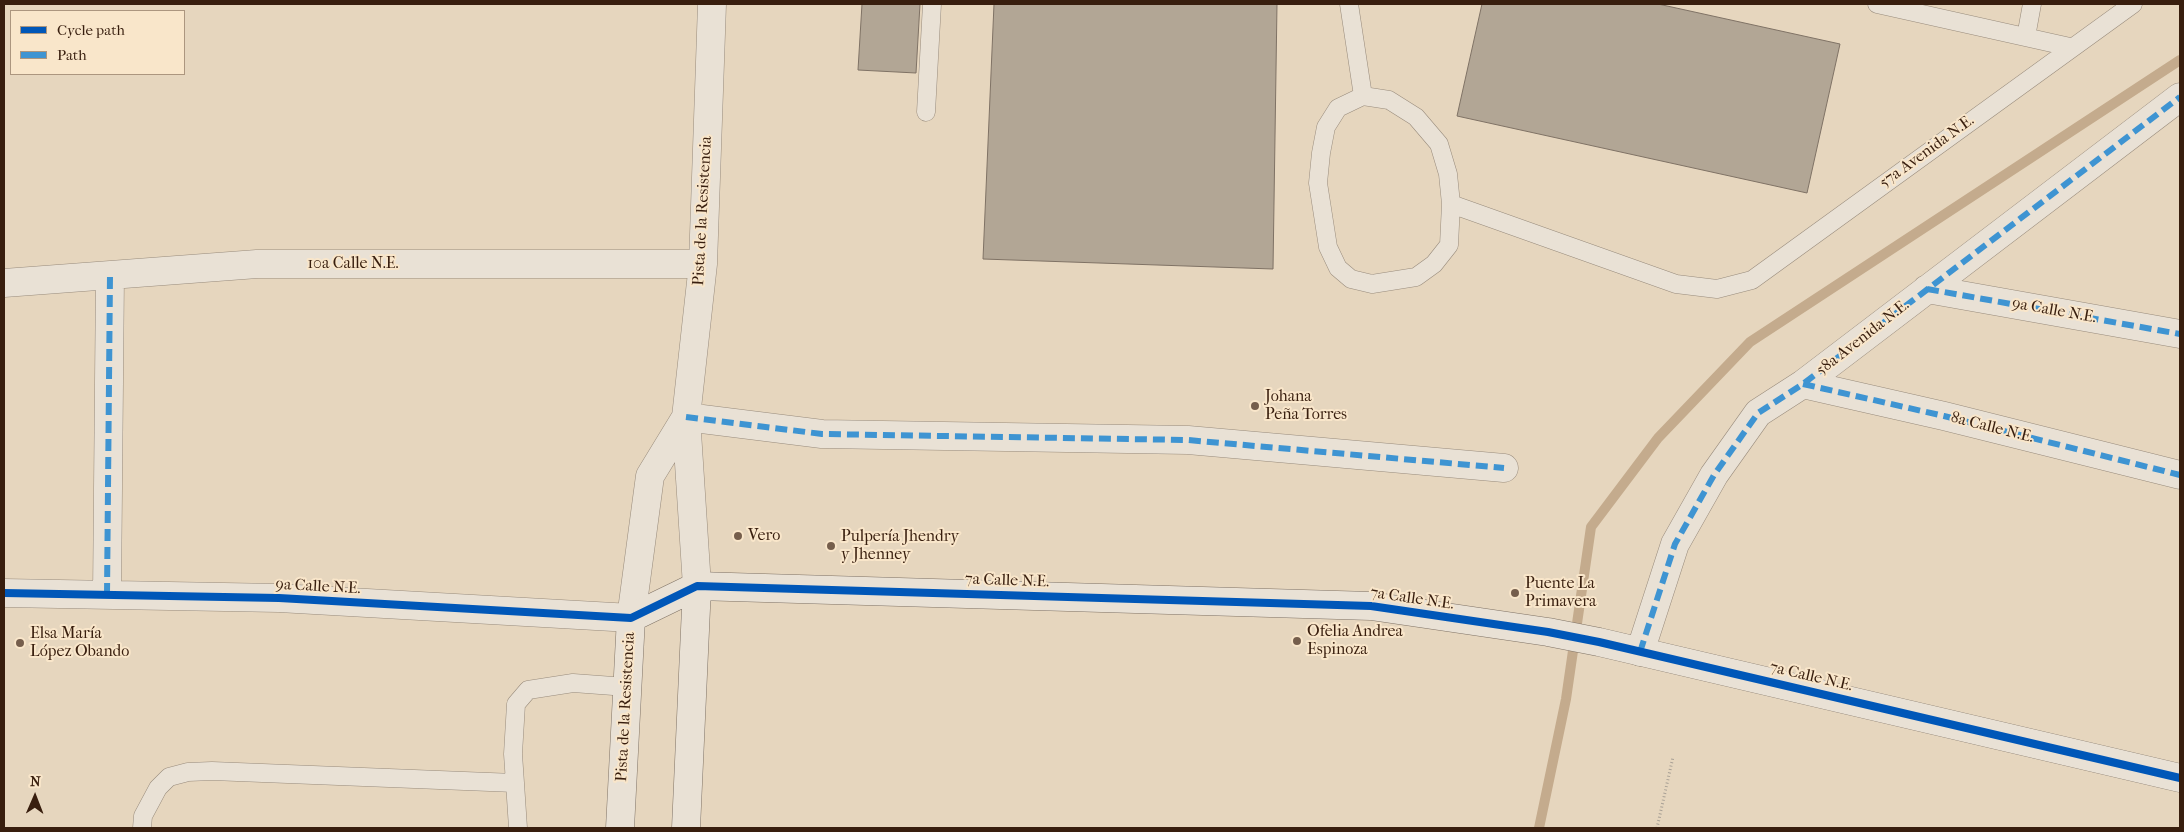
<!DOCTYPE html>
<html>
<head>
<meta charset="utf-8">
<style>
	body { margin:0 }
	#map { position:relative; width:2184px; height:832px; overflow:hidden; background:#e6d6be; font-family:"IM FELL French Canon",serif }
	canvas { display:block }
	.frame { position:absolute; inset:0; border:5px solid #381e0e; pointer-events:none }
	.legend { position:absolute; left:10px; top:10px; width:175px; height:65px; box-sizing:border-box; background:#f9e6ca; border:1px solid #ac967f; margin:0; padding:6px 9px; list-style:none; font-size:15px; color:#381e0e }
	.legend li { display:flex; align-items:center; gap:10px; height:25px }
	.legend b { width:25px; border:1px solid #ac967f }
	.north { position:absolute; left:10px; top:772px; width:50px; height:50px; -webkit-text-stroke:4px #f9e6ca; paint-order:stroke; rotate:1deg; font-size:14px; font-weight:700; line-height:20px; text-align:center; color:#381e0e }
	.north::after { content:''; display:block; margin:auto; width:18px; height:22px; background:#381e0e; clip-path:polygon(50% 0,100% 100%,50% 72%,0 100%) }
</style>
</head>
<body>
<div id="map">
<canvas width="2184" height="832"></canvas>
<div class="frame"></div>
<ul class="legend">
<li><b style="height:6px;background:#0057b8"></b>Cycle path</li>
<li><b style="height:6px;background:#3e94d2"></b>Path</li>
</ul>
<div class="north">N</div>
</div>
<script>
const ctx = document.querySelector('canvas').getContext('2d');
ctx.lineJoin = 'round';
const toPath = rows => new Path2D(rows.map(r => 'M' + r).join(''));
function stroke(path, color, width, dash) { ctx.strokeStyle = color; ctx.lineWidth = width; ctx.lineCap = dash ? 'butt' : 'round'; ctx.setLineDash(dash || []); ctx.stroke(path); }
function fillPath(path, color) { ctx.fillStyle = color; ctx.fill(path, 'evenodd'); }
function write(font, color, halo, rows, align = 'center') {
  ctx.font = font + ' "IM FELL French Canon",serif'; ctx.lineWidth = 4; ctx.setLineDash([]); ctx.textBaseline = 'middle'; ctx.strokeStyle = halo; ctx.fillStyle = color; for (const [text, x, y, turn = 0] of rows) {
    ctx.save(); ctx.translate(x, y); ctx.rotate((+turn || 0) * Math.PI / 180); ctx.textAlign = isNaN(turn) ? turn : align; if (halo) ctx.strokeText(text, 0, 0); ctx.fillText(text, 0, 0); ctx.restore();
  }
}
stroke(toPath([
	[1539,828,1566,699,1591,527,1658,438,1750,342,2180,60]
]), '#c4ab8d', 10);
const building = toPath([
	[862,4,920,4,916,73,858,70,862,4],
	[994,4,1277,4,1273,269,983,259,994,4],
	[1482,4,1658,4,1840,44,1807,193,1457,116,1482,4]
]);
fillPath(building, '#b2a695');
stroke(building, '#7f7265', 1);
const lane = toPath([
	[1349,4,1363,96],
	[1877,4,2070,47],
	[2026,37,2032,4],
	[1363,96,1389,100,1416,117,1439,144,1448,174,1451,204,1449,245,1434,264,1416,277,1372,284,1351,279,1338,268,1328,247,1318,183,1321,153,1326,127,1338,108,1363,96],
	[926,112,932,4],
	[1451,204,1676,284,1717,289,1752,280,2133,4],
	[515,783,513,754,516,704,528,690,573,683,627,687],
	[142,828,143,816,158,788,169,777,188,772,212,771,515,783,518,828]
]);
const street = toPath([
	[4,283,257,264,703,264],
	[1927,289,2180,334],
	[1803,384,1944,416,2180,475],
	[686,417,822,434,1188,440,1504,468],
	[697,586,686,417,703,264,712,4],
	[4,593,279,598,631,618,650,476,686,417],
	[107,595,110,275],
	[1640,652,1675,544,1714,475,1758,413,1803,384,2180,97]
]);
const secondary = toPath([
	[620,828,631,618,697,586,1371,606,1548,632,1599,642,2180,778],
	[686,828,697,586]
]);
stroke(lane, '#988b7c', 19);
stroke(street, '#988b7c', 29);
stroke(secondary, '#7f7265', 29);
stroke(toPath([
	[1657,828,1673,757]
]), '#a8a095', 3, [1, 2.5]);
stroke(lane, '#e9e1d5', 18);
stroke(street, '#e9e1d5', 28);
stroke(secondary, '#e9e1d5', 28);
stroke(toPath([
	[1927,289,2180,334],
	[1803,384,1944,416,2180,475],
	[686,417,822,434,1188,440,1504,468],
	[107,595,110,275],
	[1640,652,1675,544,1714,475,1758,413,1803,384,2180,97]
]), '#3e94d2', 6, [12, 6]);
stroke(toPath([
	[4,593,279,598,631,618,697,586,1371,606,1548,632,1599,642,2180,778]
]), '#0057b8', 8);
for (const [x, y, r, color] of [
	[1255,406,5,"#755e4c"],
	[738,536,5,"#755e4c"],
	[831,546,5,"#755e4c"],
	[1515,593,5,"#755e4c"],
	[1297,641,5,"#755e4c"],
	[20,643,5,"#755e4c"]
]) { const dot = new Path2D(); dot.arc(x, y, r, 0, 2 * Math.PI); ctx.fillStyle = color; ctx.fill(dot); stroke(dot, '#f9e6ca', 2); }
write('16px', '#381e0e', '#f9e6ca', [
	["57a Avenida N.E.",1927,152,-36],
	["Pista de la Resistencia",703,211,-87],
	["10a Calle N.E.",353,264],
	["9a Calle N.E.",2054,311,10],
	["58a Avenida N.E.",1863,338,-38],
	["8a Calle N.E.",1992,428,14],
	["7a Calle N.E.",1007,581,2],
	["9a Calle N.E.",318,587,3],
	["7a Calle N.E.",1412,599,8],
	["7a Calle N.E.",1811,677,13],
	["Pista de la Resistencia",626,707,-87]
]);
write('16px', '#381e0e', '#f9e6ca', [
	["Johana",1265,397],
	["Peña Torres",1265,415],
	["Vero",748,536],
	["Pulpería Jhendry",841,537],
	["y Jhenney",841,555],
	["Puente La",1525,584],
	["Primavera",1525,602],
	["Ofelia Andrea",1307,632],
	["Espinoza",1307,650],
	["Elsa María",30,634],
	["López Obando",30,652]
], 'left');
</script>
</body>
</html>
